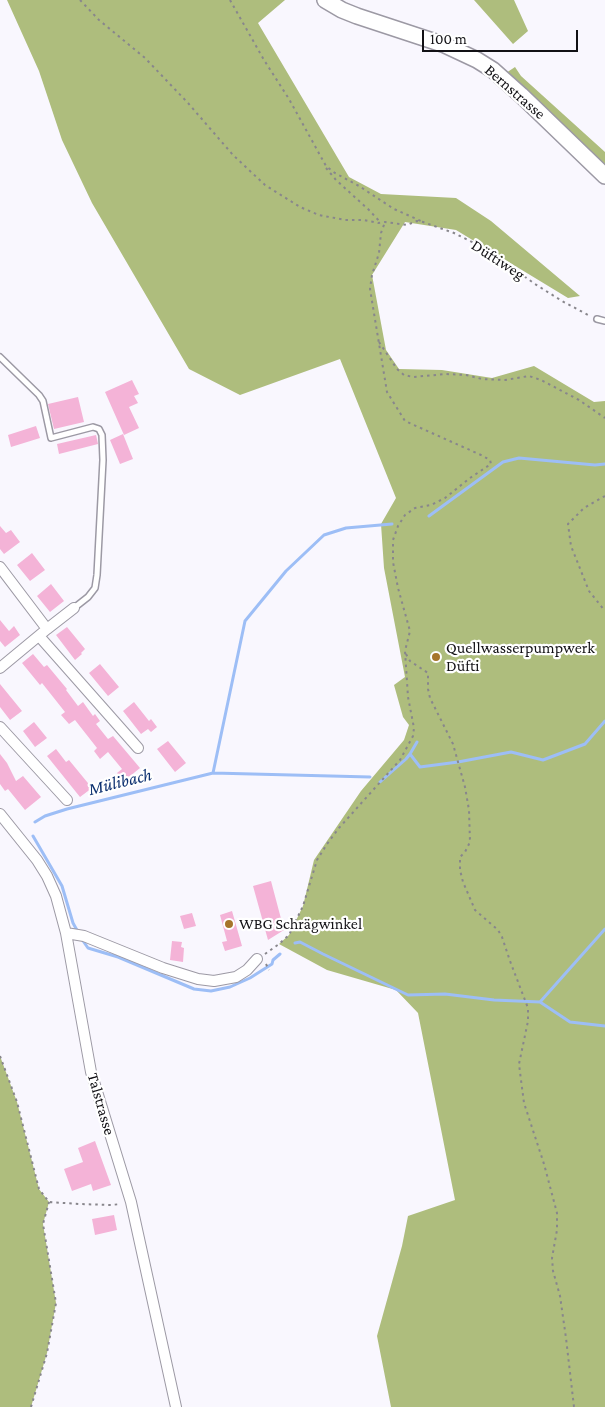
<!DOCTYPE html>
<html>
<head>
<meta charset="utf-8">
<style>
	body { margin:0 }
	#map { position:relative; width:605px; height:1407px; overflow:hidden; background:#f9f7fe; font-family:"Crimson Pro",serif }
	canvas { display:block }
	.scale { position:absolute; left:422px; top:30px; width:156px; height:22px; box-sizing:border-box; border:2px solid #121115; border-top:0; padding-left:6px; font-size:15px; line-height:18px; white-space:nowrap; color:#121115; -webkit-text-stroke:4px #fff; paint-order:stroke }
</style>
</head>
<body>
<div id="map">
<canvas width="605" height="1407"></canvas>
<div class="scale">100 m</div>
</div>
<script>
const ctx = document.querySelector('canvas').getContext('2d');
ctx.lineJoin = 'round';
function fillPath(path, color) { ctx.fillStyle = color; ctx.fill(path, 'evenodd'); }
const toPath = rows => new Path2D(rows.map(r => 'M' + r).join(''));
function stroke(path, color, width, dash) { ctx.strokeStyle = color; ctx.lineWidth = width; ctx.lineCap = dash ? 'butt' : 'round'; ctx.setLineDash(dash || []); ctx.stroke(path); }
function write(font, color, halo, rows, align = 'center') {
  ctx.font = font + ' "Crimson Pro",serif'; ctx.lineWidth = 4.5; ctx.setLineDash([]); ctx.textBaseline = 'middle'; ctx.strokeStyle = halo; ctx.fillStyle = color; for (const [text, x, y, turn = 0] of rows) {
    ctx.save(); ctx.translate(x, y); ctx.rotate((+turn || 0) * Math.PI / 180); ctx.textAlign = isNaN(turn) ? turn : align; if (halo) ctx.strokeText(text, 0, 0); ctx.fillText(text, 0, 0); ctx.restore();
  }
}
fillPath(toPath([
	[7,0,285,0,258,23,349,177,381,194,456,198,491,221,580,296,568,298,456,230,405,222,372,275,386,350,399,369,442,370,492,378,534,366,594,402,605,401,605,1407,391,1407,377,1336,402,1246,408,1216,455,1200,418,1013,396,990,327,970,279,944,289,935,303,906,314,860,361,791,404,740,409,725,403,717,394,685,405,677,384,568,381,524,396,498,340,359,240,395,189,369,92,203,62,140,39,71],
	[474,0,514,0,528,31,513,44],
	[515,67,521,76,605,152,605,170,506,73],
	[0,1056,17,1102,39,1189,49,1202,43,1224,56,1303,47,1353,31,1407,0,1407]
]), '#aebd7d');
stroke(toPath([
	[429,516,503,462,519,458,595,465,605,464],
	[410,754,417,742],
	[213,773,245,621,286,571,324,535,346,528,392,524],
	[380,782,406,759,410,754,420,767,458,762,511,752,543,760,585,744,605,721],
	[35,822,45,816,67,809,213,773,370,777],
	[33,836,62,886,73,923,78,932],
	[81,938,88,948,118,957,194,989,211,991,230,987,250,978,272,964,273,960,280,954],
	[295,943,300,942,323,954,408,995,445,994,494,1000,540,1002,570,1022,605,1026],
	[540,1002,605,929]
]), '#9dbef6', 3);
fillPath(toPath([
	[132,380,139,394,134,396,138,403,129,407,139,428,124,435,105,392],
	[78,397,84,422,54,429,48,404],
	[36,426,40,438,11,447,8,435],
	[123,434,133,459,120,464,110,440],
	[96,435,98,444,59,454,57,444],
	[0,526,6,533,11,530,20,542,4,554,0,549],
	[32,553,45,570,30,581,17,565],
	[51,584,64,601,50,612,37,596],
	[0,620,9,631,14,626,20,635,5,647,0,641],
	[67,627,85,649,81,653,82,654,75,660,56,635],
	[33,654,44,667,47,665,67,689,66,690,78,706,83,702,93,716,95,714,100,721,96,724,108,739,113,736,140,768,124,781,117,773,122,769,108,752,100,759,94,751,97,748,75,720,69,724,61,715,65,712,42,683,40,685,22,663],
	[100,664,119,687,108,696,89,673],
	[0,684,22,711,10,720,0,707],
	[134,702,149,721,151,719,157,727,151,732,148,729,141,734,123,711],
	[34,722,47,738,35,747,23,731],
	[168,741,186,763,175,772,157,749],
	[56,749,66,762,69,760,92,788,80,797,47,756],
	[0,754,7,763,16,781,23,776,41,797,25,810,8,789,5,791,0,784],
	[271,881,284,930,268,940,253,886],
	[232,911,242,946,225,951,222,942,227,941,220,915],
	[192,913,196,926,184,929,180,916],
	[172,941,182,942,181,947,184,948,183,962,170,960],
	[95,1141,111,1185,93,1191,91,1184,72,1191,64,1169,83,1162,78,1148],
	[114,1215,117,1230,95,1235,92,1219]
]), '#f4b3d7');
const lane = toPath([
	[597,319,605,321],
	[0,357,39,395,43,401,51,438,93,427,99,429,102,435,103,460,97,575,95,588,88,597,74,608]
]);
const street = toPath([
	[0,567,47,629,0,668],
	[47,629,74,608],
	[39,636,138,748],
	[0,727,67,800],
	[0,814,37,860,47,876,56,896,66,933,91,1072,131,1202,176,1407],
	[66,933,84,936,163,968,198,979,214,981,236,977,247,970,257,959]
]);
const secondary = toPath([
	[325,0,342,10,357,16,445,45,477,60,493,70,521,95,605,176]
]);
stroke(lane, '#9c99a4', 8);
stroke(street, '#9c99a4', 12);
stroke(secondary, '#9c99a4', 18);
stroke(toPath([
	[80,0,99,20,145,58,188,103,233,155,265,185,300,207,319,215,345,220,364,220,378,223,385,222,407,225,417,221,423,222,454,233,486,249,535,284,562,301,590,316],
	[230,0,264,60,289,99,326,166,335,173,359,186,394,209,421,221],
	[326,168,336,180,369,210,381,223],
	[379,342,397,369,404,375,413,377,446,374,466,375,482,379,505,380,529,376,541,380,579,400,605,418],
	[605,496,584,508,568,524,571,546,589,591,605,611],
	[406,654,410,661,428,673,428,689,430,698,453,744,465,787,469,810,470,842,465,852,460,857,460,870,463,882,475,910,498,930,502,937,510,961,528,1008,528,1021,519,1064,521,1080,524,1103,544,1164,557,1213,557,1230,552,1258,553,1271,560,1296,566,1338,574,1407],
	[265,954,279,944,289,935,303,906,317,860,327,844,339,828,400,760,413,736,414,728,408,697,405,651,410,631,398,588,393,562,393,540,398,526,405,515,415,508,431,505,445,498,470,478,491,464,490,460,481,455,405,421,387,392,370,289,372,275,379,253,381,233,385,222],
	[266,964,269,970],
	[0,1056,17,1102,39,1189,49,1202,79,1204,111,1205,121,1204],
	[31,1407,47,1353,56,1303,43,1224,49,1202]
]), '#88868c', 2, [2.5, 4]);
stroke(lane, '#fff', 5);
stroke(street, '#fff', 10);
stroke(secondary, '#fff', 15);
for (const [x, y, r, color] of [
	[436,657,5,"#a6752a"],
	[229,924,5,"#a6752a"]
]) { const dot = new Path2D(); dot.arc(x, y, r, 0, 2 * Math.PI); ctx.fillStyle = color; ctx.fill(dot); stroke(dot, '#fff', 2); }
write('16px', '#121115', '#fff', [
	["Bernstrasse",515,92,41],
	["Düftiweg",498,260,33],
	["Talstrasse",101,1104,74]
]);
write('16px', '#121115', '#fff', [
	["Quellwasserpumpwerk",446,648],
	["Düfti",446,666],
	["WBG Schrägwinkel",239,924]
], 'left');
write('italic 18px', '#0d3070', '#fff', [
	["Mülibach",120,782,-14]
]);
</script>
</body>
</html>
